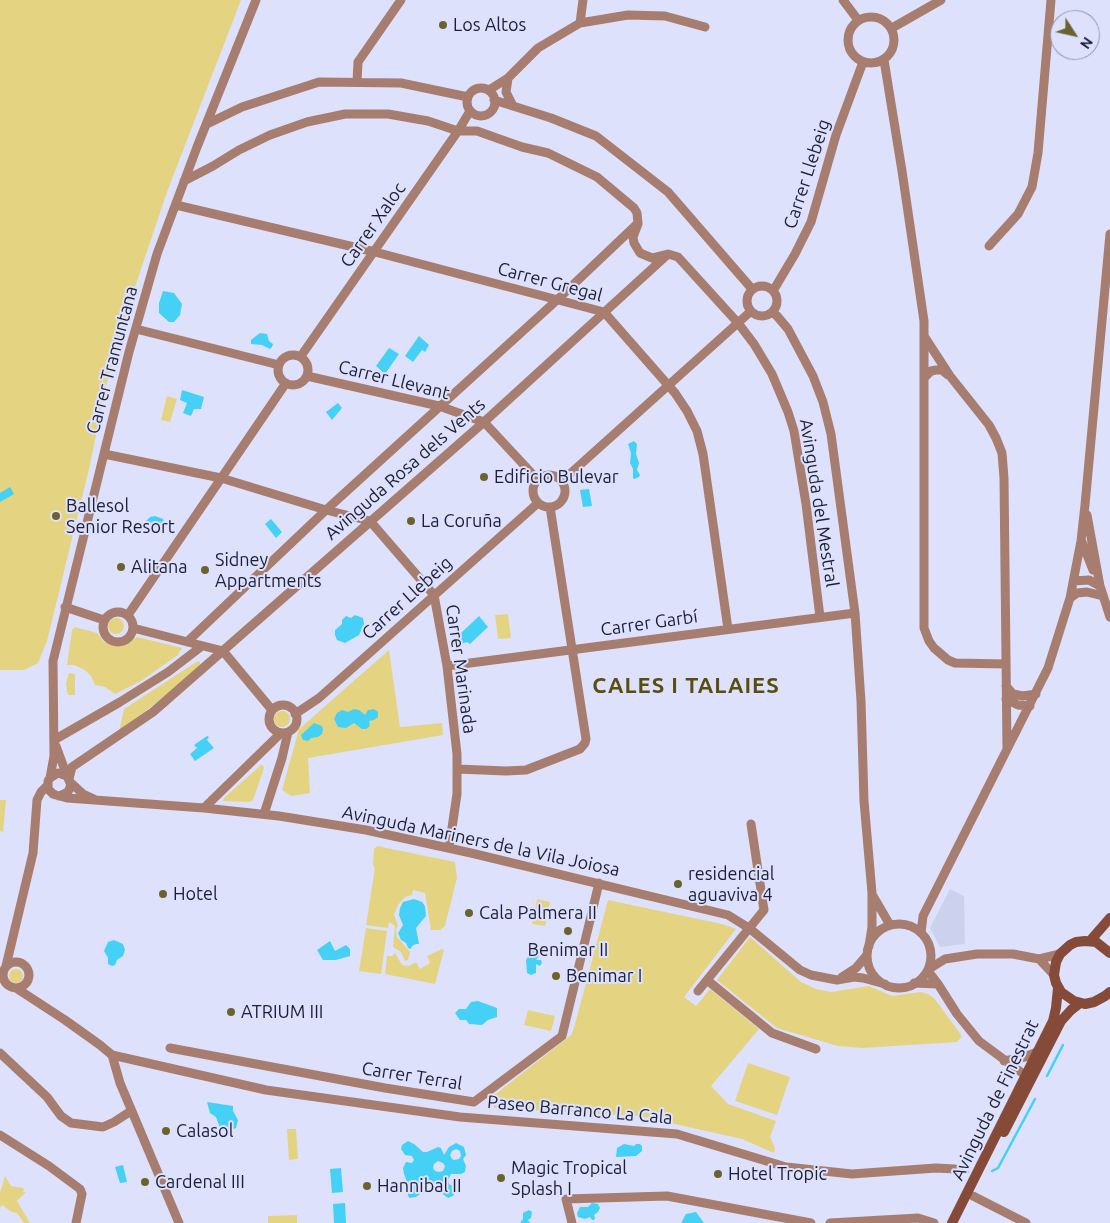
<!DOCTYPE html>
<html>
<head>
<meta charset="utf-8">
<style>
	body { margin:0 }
	#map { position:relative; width:1110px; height:1223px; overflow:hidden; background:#dde1fc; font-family:Ubuntu,sans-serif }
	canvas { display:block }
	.north { position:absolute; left:1050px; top:10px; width:50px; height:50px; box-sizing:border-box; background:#dde1fc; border:1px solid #9093ad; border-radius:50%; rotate:125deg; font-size:14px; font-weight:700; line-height:20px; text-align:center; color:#1c1e36 }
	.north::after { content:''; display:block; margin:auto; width:18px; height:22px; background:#6c622e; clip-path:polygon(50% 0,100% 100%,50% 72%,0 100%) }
</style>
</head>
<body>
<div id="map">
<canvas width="1110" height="1223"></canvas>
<div class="north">N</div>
</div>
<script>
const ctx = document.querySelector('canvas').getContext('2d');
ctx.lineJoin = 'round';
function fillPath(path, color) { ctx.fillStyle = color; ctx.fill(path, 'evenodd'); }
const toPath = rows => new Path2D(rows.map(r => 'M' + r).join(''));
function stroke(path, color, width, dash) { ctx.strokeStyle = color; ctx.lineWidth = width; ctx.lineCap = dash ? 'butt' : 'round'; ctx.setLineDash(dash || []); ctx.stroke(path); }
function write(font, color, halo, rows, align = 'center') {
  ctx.font = font + ' Ubuntu,sans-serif'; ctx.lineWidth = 4; ctx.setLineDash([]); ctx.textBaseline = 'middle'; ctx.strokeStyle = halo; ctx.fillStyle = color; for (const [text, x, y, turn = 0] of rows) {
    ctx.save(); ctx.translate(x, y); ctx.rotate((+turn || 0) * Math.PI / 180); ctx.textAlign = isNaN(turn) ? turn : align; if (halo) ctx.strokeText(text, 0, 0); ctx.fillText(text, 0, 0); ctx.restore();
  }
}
fillPath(toPath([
	[950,889,964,896,965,944,940,947,930,928]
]), '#ccd1ed');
fillPath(toPath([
	[0,0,241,0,167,192,135,287,106,386,90,465,47,641,38,663,24,670,0,670],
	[167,396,177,399,170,422,161,420],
	[508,614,511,638,498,639,495,615],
	'108 626a8 8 0 1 1 16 0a8 8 0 1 1-16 0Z',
	[75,627,97,633,104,642,116,646,124,645,137,637,182,648,178,655,165,664,141,681,115,694,105,687,95,685,91,676,85,670,74,665,67,665,72,630],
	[389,650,400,727,442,723,443,735,308,758,310,793,291,796,282,790,299,729],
	[198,661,200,662,200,668,119,732,124,709],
	[69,673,75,674,75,695,69,695,67,692,66,683],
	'274 719a8 8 0 1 1 16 0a8 8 0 1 1-16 0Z',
	[261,765,263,765,264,768,253,800,250,802,223,801,224,798],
	[0,800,6,800,3,832,0,831],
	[377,846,455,862,457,878,445,926,440,930,431,930,425,893,413,890,412,895,405,897,398,905,394,915,398,925,396,930,397,937,410,952,408,960,405,961,401,952,393,947,395,926,389,922,388,928,366,925,375,868,373,865,374,849],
	[537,899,550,902,545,926,532,924],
	[608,900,722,924,736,929,684,997,696,1006,710,989,759,1029,711,1086,728,1104,776,1121,770,1137,775,1148,774,1153,742,1139,639,1116,494,1108,492,1097,571,1035,574,1028],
	[366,928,387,931,381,974,359,971],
	[750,937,801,982,816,989,831,992,869,986,892,996,921,992,928,994,934,998,962,1036,957,1042,862,1048,838,1046,777,1028,717,980],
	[442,949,444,950,435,984,385,974,387,956,392,956,395,953,402,965,409,966,416,962,420,969,430,963,427,956],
	'9 976a7 7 0 1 1 14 0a7 7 0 1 1-14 0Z',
	[528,1010,555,1016,551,1031,524,1025],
	[748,1063,790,1077,777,1115,735,1101],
	[287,1129,296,1129,298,1159,289,1160],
	[5,1176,11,1186,22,1188,24,1189,23,1192,26,1192,17,1201,30,1223,24,1223,17,1213,12,1212,2,1205,0,1208,0,1193],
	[297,1215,297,1223,268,1223,268,1216]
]), '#e4d482');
fillPath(toPath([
	[163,291,174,293,182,304,180,315,174,322,169,322,159,313,159,303],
	[260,333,267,334,269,341,273,344,272,347,270,349,262,345,251,344,251,340],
	[419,336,429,345,425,352,422,350,413,362,405,356],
	[389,348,399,354,385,374,376,366],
	[182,390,204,397,201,409,194,409,191,416,183,413,187,403,180,400],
	[338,403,342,408,332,420,326,412],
	[634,441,637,444,636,454,639,463,637,470,640,475,639,477,634,479,633,478,633,469,630,463,631,453,628,444],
	[10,487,14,494,0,502,0,493],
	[589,489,592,506,583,507,580,490],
	[155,516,163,519,166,526,164,530,160,531,157,527,147,528,144,526,144,523,150,517],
	[271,519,282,532,276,538,265,524],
	[355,615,363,618,364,624,359,635,345,643,337,640,335,635,335,630,342,624,342,620,346,616,351,618],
	[479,616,488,627,470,644,467,642,461,644,460,639,462,636,460,634],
	[354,709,359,710,365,715,368,710,374,709,378,712,378,717,374,720,369,721,370,726,366,729,362,729,354,723,346,728,338,727,334,719,337,713,342,710,348,712],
	[314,723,322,726,323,729,322,734,318,737,311,738,308,741,303,740,301,735],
	[207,736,209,737,207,740,214,748,195,761,190,754,197,748,194,745],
	[414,899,422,902,425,906,426,916,416,928,419,944,416,944,412,946,411,949,408,948,406,943,401,940,398,933,403,925,399,915,400,908,403,902],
	[114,940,123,944,125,950,123,956,117,960,115,965,112,966,108,964,108,958,104,951,108,942],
	[330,941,335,951,346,945,350,949,350,956,336,960,323,960,317,950],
	[537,948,541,953,536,960,541,960,542,963,540,966,536,964,536,973,531,975,527,973,526,960,533,949],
	[478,1001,497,1008,497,1017,488,1020,482,1025,469,1024,466,1020,460,1020,455,1013,459,1009,466,1009,471,1002],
	[207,1102,233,1106,233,1111,238,1120,236,1128,229,1131,220,1128,216,1117,210,1113],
	[408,1141,414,1144,423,1152,427,1152,438,1147,441,1148,444,1155,449,1147,456,1143,464,1147,466,1155,463,1159,466,1166,465,1172,461,1174,451,1174,448,1180,449,1184,454,1187,455,1192,453,1196,448,1198,444,1195,438,1186,433,1184,423,1186,419,1195,416,1197,410,1198,408,1196,407,1182,404,1174,403,1168,406,1162,412,1163,414,1160,412,1156,405,1155,401,1149,402,1145],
	[456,1149,460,1151,461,1156,459,1159,454,1160,452,1159,450,1155,452,1151],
	[438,1161,443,1163,445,1166,443,1171,439,1172,435,1171,433,1168,434,1164],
	[624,1144,634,1146,636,1144,640,1144,642,1146,642,1151,636,1156,616,1157,617,1148],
	[123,1165,127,1182,120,1183,115,1167],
	[341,1168,343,1192,332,1193,330,1169],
	[345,1203,346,1223,334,1223,333,1204],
	[592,1203,598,1204,600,1208,598,1212,594,1215,595,1218,594,1220,592,1220,590,1217,585,1219,578,1217,577,1213,580,1207,588,1207],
	[529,1210,532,1212,531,1218,528,1220,530,1223,520,1223,523,1219,523,1213],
	[696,1212,704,1223,681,1223,686,1214]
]), '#45d1f5');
stroke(toPath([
	[1047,1076,1063,1045],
	[957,1170,968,1172],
	[992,1171,998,1168,1035,1099]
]), '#45d1f5', 2.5);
stroke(toPath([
	[843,0,858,20],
	'848 40a23 23 0 1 1 46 0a23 23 0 1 1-46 0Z',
	[580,23,583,0],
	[892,28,941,0],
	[884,60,902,171,924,321,924,628,929,641,934,648,948,660,955,663,1006,664],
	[508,78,506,92,513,106],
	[357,82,358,62,401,0],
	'467 102a14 14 0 1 1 28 0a14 14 0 1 1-28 0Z',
	[489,90,508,78,538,48,580,23,628,15,665,16,705,27],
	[494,100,551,118,596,136,668,192,752,289],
	[207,124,242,107,319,82,401,83,468,97],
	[184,181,213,166,239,150,270,135,307,122,345,114,388,114,428,121,458,131,477,131,522,147,548,153,597,177,634,208,637,213,638,224,633,237,634,243,640,253,652,258,668,254,678,257,738,323,754,344,772,374,788,412,794,431,806,504,820,617],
	[176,205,375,252,604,312,675,393,687,411,697,431,703,454,728,629],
	[989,246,1018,214,1032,187,1038,153,1051,0],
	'747 301a15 15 0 1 1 30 0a15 15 0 1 1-30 0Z',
	[773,291,795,254,811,222,836,135,863,62],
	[772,312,777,316,788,329,813,376,823,402,831,434,855,613,861,701,864,801,872,893,872,927,869,946],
	[136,329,279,365],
	[924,336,950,376,989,425,996,438,1002,453,1004,478,1007,749],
	'278 370a15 15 0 1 1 30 0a15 15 0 1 1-30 0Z',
	[301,356,458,131,470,111],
	[307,376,439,406,484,422,537,479],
	[924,378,931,371,936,370,942,370,948,375],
	[104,454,221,478,326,510,370,521,434,595,447,666,457,754,457,794,449,848],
	'533 491a16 16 0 1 1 32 0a16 16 0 1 1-32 0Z',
	[562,481,750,312],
	[1087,515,1100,586,1110,617],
	[1082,542,1093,570],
	[1074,581,1089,580,1100,586],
	[1070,598,1077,593,1087,592,1103,596],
	[65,607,104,620],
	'103 627a15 15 0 1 1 30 0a15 15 0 1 1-30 0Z',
	[128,615,286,383],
	[133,628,223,651,272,710],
	[187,642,326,510,557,300,636,225],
	[447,666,855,613],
	[1006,686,1013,694,1023,696,1036,694],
	[1006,699,1018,705,1030,706],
	'269 719a14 14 0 1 1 28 0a14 14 0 1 1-28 0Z',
	[295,714,319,698,538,503],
	[54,740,120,702,168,672,202,646],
	[56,746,67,776],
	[457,769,506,771,526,770,580,749,585,743,586,739,550,507],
	[50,778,54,756,53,661,129,352,157,254,197,147,256,0],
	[69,779,72,767,153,712,484,422,666,256],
	[70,782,83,794,94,799],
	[59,796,68,792,71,785,67,776,58,773,50,778,48,781,48,789,53,794,56,795,67,798,204,808,279,816,366,830,471,853,728,915,749,928,800,970,811,975,837,980,854,977,863,978,885,984],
	[204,808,281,733],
	[264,814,282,758,288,732],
	[873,896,890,925],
	'867 956a32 32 0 1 1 64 0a32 32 0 1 1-64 0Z',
	[921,933,923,916,1048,668,1070,598,1081,541,1085,505,1110,234],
	[1039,959,1054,975],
	'3 975a13 13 0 1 1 26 0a13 13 0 1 1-26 0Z',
	[6,966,33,853,37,800,41,792,48,785],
	[929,969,945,959,977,954,1013,954,1039,959,1060,954],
	[928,971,938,984,957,1014,979,1041,1025,1075],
	[842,977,856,968,867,955],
	[707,980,772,1033,816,1049],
	[914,983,938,984],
	[16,988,65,1020,100,1045,112,1055,120,1083,179,1223],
	[698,991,764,910,751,824],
	[170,1048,385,1088,474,1102,562,1036,599,883],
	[0,1053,47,1097,61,1116,71,1123,103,1127,114,1122,131,1111],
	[112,1055,266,1090,460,1117,677,1134,786,1167,852,1174,936,1168,955,1169],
	[1004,1061,1025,1057,1037,1052],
	[0,1135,49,1166,80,1189,82,1194,76,1223],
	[973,1196,1026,1223],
	[572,1223,566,1199,667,1196,811,1223],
	[830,1223,918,1218,934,1223]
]), '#a77d6f', 9);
stroke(toPath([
	[1090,941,1110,918],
	[1110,953,1096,942,1085,941,1076,942,1070,945,1060,954,1056,962,1054,975,1056,983,1061,992,1074,1001,1085,1004,1094,1002,1105,996,1110,992],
	[1004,1132,1061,1021,1071,1010,1080,1003],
	[952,1223,1053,1021,1056,1008,1058,988]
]), '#864b38', 10);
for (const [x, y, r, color] of [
	[443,25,5,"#6c622e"],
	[484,477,5,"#6c622e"],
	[56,516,5,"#6c622e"],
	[411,521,5,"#6c622e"],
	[121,567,5,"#6c622e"],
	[205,570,5,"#6c622e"],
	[678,884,5,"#6c622e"],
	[163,894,5,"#6c622e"],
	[469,913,5,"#6c622e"],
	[568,931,5,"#6c622e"],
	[556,976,5,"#6c622e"],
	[231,1012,5,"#6c622e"],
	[166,1131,5,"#6c622e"],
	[718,1174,5,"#6c622e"],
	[501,1178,5,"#6c622e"],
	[145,1182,5,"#6c622e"],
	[367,1186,5,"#6c622e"]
]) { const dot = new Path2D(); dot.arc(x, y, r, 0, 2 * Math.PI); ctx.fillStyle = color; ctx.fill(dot); stroke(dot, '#dde1fc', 2); }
write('18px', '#1c1e36', '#dde1fc', [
	["Los Altos",453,25],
	["Edificio Bulevar",494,477],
	["Ballesol",66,506],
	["Senior Resort",66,527],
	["La Coruña",421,521],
	["Sidney",215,560],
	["Appartments",215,581],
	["Alitana",131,567],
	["residencial",688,874],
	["aguaviva 4",688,895],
	["Hotel",173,894],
	["Cala Palmera II",479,913],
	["Benimar II",568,950,"center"],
	["Benimar I",566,976],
	["ATRIUM III",241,1012],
	["Calasol",176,1131],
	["Magic Tropical",511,1168],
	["Splash I",511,1189],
	["Hotel Tropic",728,1174],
	["Cardenal III",155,1182],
	["Hannibal II",377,1186]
], 'left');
write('18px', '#1c1e36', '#dde1fc', [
	["Carrer Llebeig",807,174,-72],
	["Carrer Xaloc",373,225,-55],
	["Carrer Gregal",550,282,15],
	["Carrer Tramuntana",112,360,-75],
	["Carrer Llevant",394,380,14],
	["Avinguda Rosa dels Vents",405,469,-41],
	["Avinguda del Mestral",819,503,81],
	["Carrer Llebeig",407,598,-42],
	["Carrer Garbí",649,623,-8],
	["Carrer Marinada",461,669,82],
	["Avinguda Mariners de la Vila Joiosa",481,841,12],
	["Carrer Terral",412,1076,9],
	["Avinguda de Finestrat",995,1100,-64],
	["Paseo Barranco La Cala",580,1110,5]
]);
ctx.letterSpacing = '1px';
write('bold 22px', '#594e0f', '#dde1fc', [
	["CALES I TALAIES",686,686]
]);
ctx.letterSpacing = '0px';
</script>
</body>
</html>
